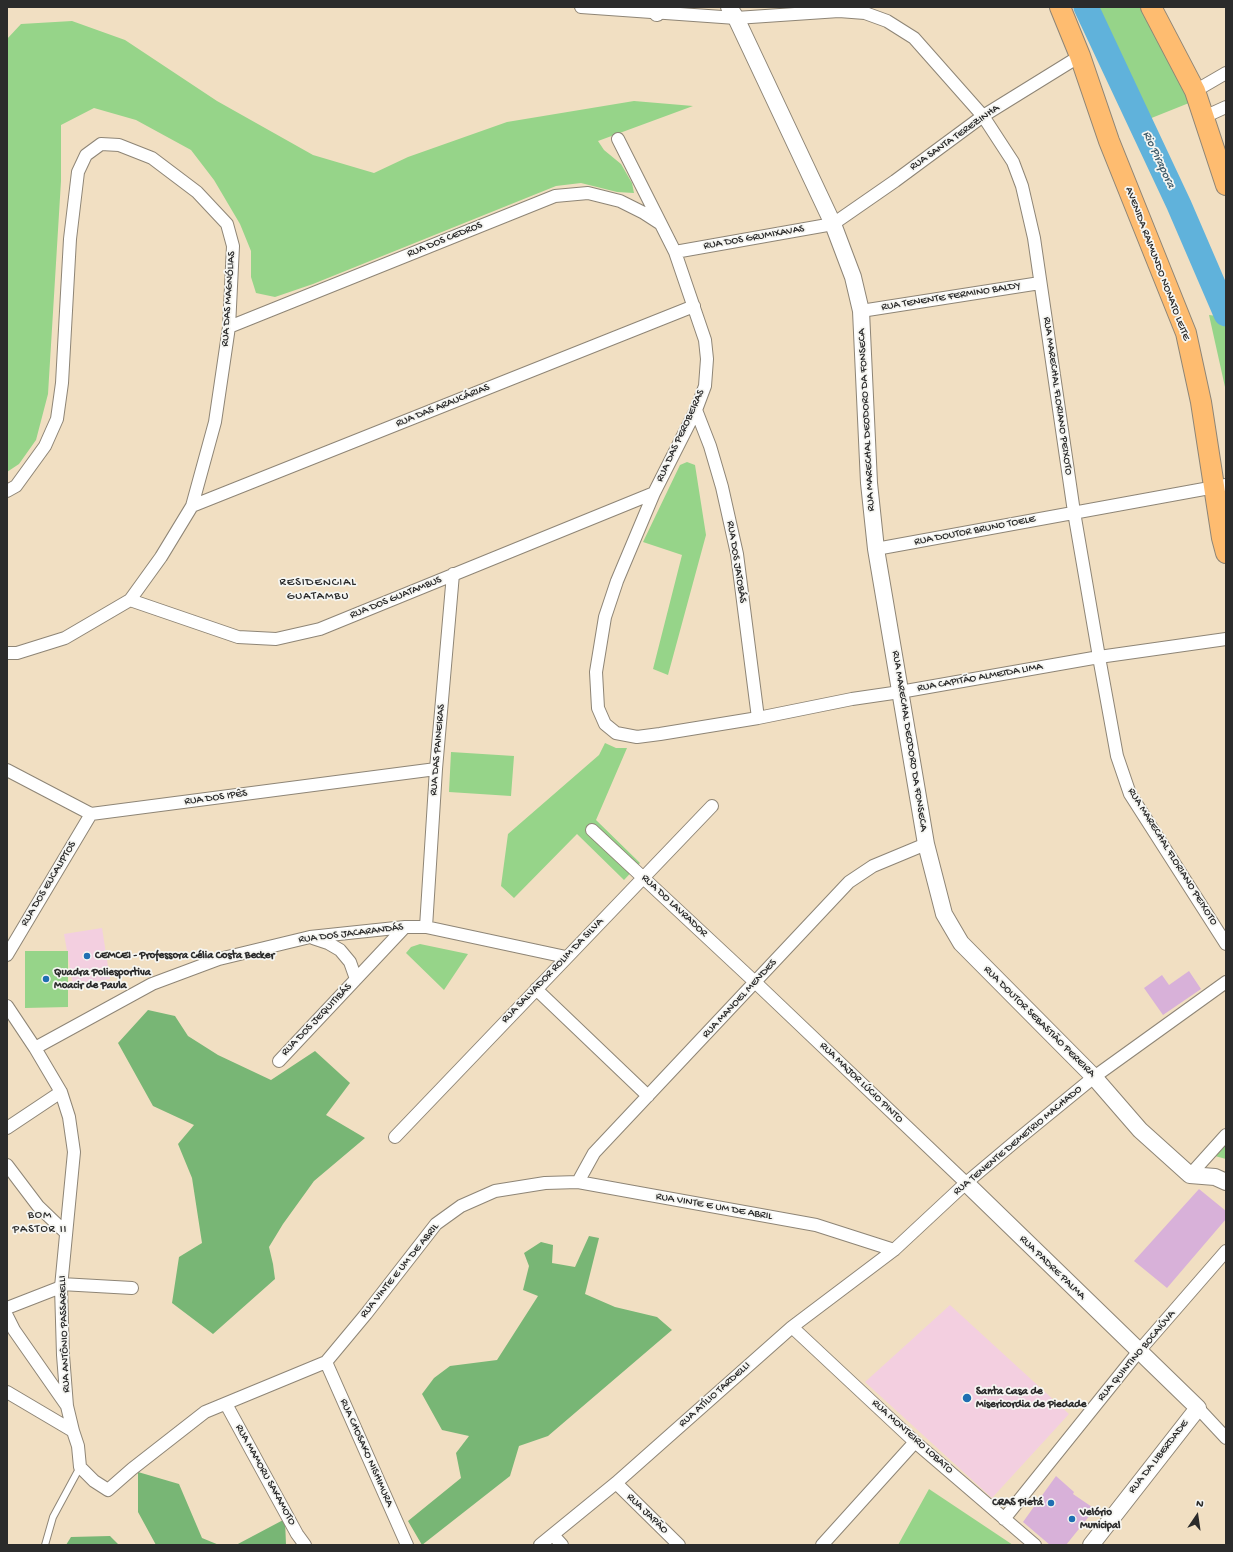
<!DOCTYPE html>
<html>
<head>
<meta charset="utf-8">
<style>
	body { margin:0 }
	#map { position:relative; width:1233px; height:1552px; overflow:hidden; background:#f1dfc2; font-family:"Gochi Hand",sans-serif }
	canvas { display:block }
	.frame { position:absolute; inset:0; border:8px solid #2b2b2b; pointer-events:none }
	.north { position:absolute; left:1177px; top:1496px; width:40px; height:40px; -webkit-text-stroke:3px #f6f6f2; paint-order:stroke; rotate:13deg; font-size:11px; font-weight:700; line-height:16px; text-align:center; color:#2b2b2b }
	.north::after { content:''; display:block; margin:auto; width:14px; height:18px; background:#2b2b2b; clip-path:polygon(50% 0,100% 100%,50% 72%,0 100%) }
</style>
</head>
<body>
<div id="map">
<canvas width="1233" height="1552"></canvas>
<div class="frame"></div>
<div class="north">N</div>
</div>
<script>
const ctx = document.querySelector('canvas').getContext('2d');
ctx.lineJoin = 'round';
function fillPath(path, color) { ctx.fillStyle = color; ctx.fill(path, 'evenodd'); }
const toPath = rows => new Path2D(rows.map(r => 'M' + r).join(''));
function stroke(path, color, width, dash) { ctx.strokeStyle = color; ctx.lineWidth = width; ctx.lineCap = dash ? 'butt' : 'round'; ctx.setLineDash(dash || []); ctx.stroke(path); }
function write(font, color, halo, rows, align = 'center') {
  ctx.font = font + ' "Gochi Hand",sans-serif'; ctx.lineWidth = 3.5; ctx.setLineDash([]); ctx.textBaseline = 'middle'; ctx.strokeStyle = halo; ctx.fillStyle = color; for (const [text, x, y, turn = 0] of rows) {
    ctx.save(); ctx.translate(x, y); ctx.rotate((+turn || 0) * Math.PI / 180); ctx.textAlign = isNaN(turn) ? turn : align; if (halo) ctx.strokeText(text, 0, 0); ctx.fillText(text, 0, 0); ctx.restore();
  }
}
fillPath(toPath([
	[102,928,110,979,73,985,64,934],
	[950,1305,1069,1414,992,1498,865,1382]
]), '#f3cfe0');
fillPath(toPath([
	[1095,7,1144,7,1194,101,1149,119],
	[72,21,125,40,217,101,313,155,374,173,408,157,507,122,634,101,693,106,598,141,604,150,621,164,632,183,634,193,617,192,581,183,556,186,313,284,275,297,256,293,251,277,251,251,240,224,214,180,191,150,136,120,94,108,61,125,61,181,48,394,36,440,19,464,7,472,7,39,21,24],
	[1209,315,1226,317,1226,422,1225,387],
	[687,462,695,465,706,535,668,675,653,669,682,555,643,542,680,465],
	[605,743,616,748,627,748,596,820,640,863,624,880,577,834,514,898,501,886,508,834,599,755],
	[451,752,514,756,511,796,449,792],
	[420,944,468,954,444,990,406,953,411,947],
	[25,951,68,951,68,1007,25,1008],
	[1226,1143,1226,1159,1215,1156],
	[929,1489,1013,1545,898,1545]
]), '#96d489');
fillPath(toPath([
	[148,1010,175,1016,188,1036,218,1055,271,1080,315,1051,350,1083,326,1115,365,1138,314,1181,283,1224,269,1247,273,1264,275,1279,213,1334,172,1303,179,1257,202,1243,192,1178,178,1144,194,1125,153,1106,118,1043],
	[589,1236,599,1238,585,1294,615,1307,657,1317,672,1330,548,1436,519,1446,510,1476,422,1545,408,1521,461,1478,456,1453,469,1436,442,1430,422,1394,434,1378,450,1366,497,1360,538,1296,523,1290,529,1266,524,1253,541,1242,553,1245,552,1263,575,1267],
	[138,1472,179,1484,202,1538,219,1545,156,1545,138,1512],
	[285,1519,286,1545,236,1545],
	[110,1536,119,1545,66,1545,71,1537]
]), '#78b675');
stroke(toPath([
	[1086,7,1179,205,1226,314]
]), '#60b2db', 25);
fillPath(toPath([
	[1189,971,1201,989,1163,1015,1144,988,1162,975,1169,985],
	[1199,1189,1226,1211,1226,1219,1167,1288,1134,1261],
	[1056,1476,1074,1492,1073,1494,1095,1509,1066,1545,1050,1545,1023,1522]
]), '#d8b1d9');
const service = toPath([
	[45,1545,53,1517,80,1467]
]);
const minor = toPath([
	[581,7,736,18,839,11,865,13,887,21,914,38,983,116,1013,162,1022,186,1034,238,1074,512,1099,657,1117,756,1130,794,1226,944],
	[1195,91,1226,73],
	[1204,117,1226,107],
	[618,139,675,252,705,340,707,359,705,386,696,410,654,493,617,581,605,617,596,672,598,708,605,724,616,733,637,737,660,734,758,718,852,699,900,692,1099,657,1226,639],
	[675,252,833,224,895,181,983,116,1080,56],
	[861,311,1040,283],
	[229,327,555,196,588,193,620,201,644,213,661,224],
	[696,410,710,446,722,487,737,554,758,718],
	[7,491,16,486,45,446,57,419,62,383,70,239,78,172,86,155,101,144,119,145,152,158,197,192,227,224,233,246,229,327,215,422,192,506,161,557,130,600,65,638,17,653,7,653],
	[192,506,694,306],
	[876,549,1226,485],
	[130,600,238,637,276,639,320,629,654,493],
	[7,770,91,814,436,769],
	[592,830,756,983,966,1183],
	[426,927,436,769,453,574],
	[313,938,328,943,340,950,350,962,356,979],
	[7,955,91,814],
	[536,989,648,1096],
	[7,1006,35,1048,61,1092,69,1117,74,1152,61,1287,63,1355,67,1406,73,1431,78,1446,80,1467,94,1481,108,1490,132,1469,205,1412,326,1362,366,1314,436,1224,461,1206,495,1191,545,1183,578,1182,816,1225,894,1250],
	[35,1048,152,984,219,959,310,937,405,927,426,927,566,957],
	[279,1061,405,927],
	[7,1128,61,1092],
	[395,1137,712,806],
	[7,1165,38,1206,66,1233],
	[1190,1175,1226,1135],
	[578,1182,594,1153,849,882,873,866,926,844],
	[61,1284,132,1288],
	[7,1308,61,1287],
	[7,1316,14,1330,67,1406],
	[792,1327,915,1442,1035,1545],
	[326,1362,407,1545],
	[7,1392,73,1431],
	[226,1404,297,1534,305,1545],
	[1198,1408,1226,1438],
	[616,1483,679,1545],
	[1004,1519,1139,1351,1226,1251],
	[553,1535,562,1545],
	[540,1545,616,1483,792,1327,894,1250,966,1183,1017,1140,1094,1077,1226,982],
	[822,1545,915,1442]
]);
const tertiary = toPath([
	[729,7,736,18,833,224,853,277,861,311,869,483,876,549,926,844,944,914,961,943,1094,1077,1140,1130,1190,1175,1215,1177,1226,1182],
	[657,13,662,7],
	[966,1183,1198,1408,1091,1545]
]);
const primary = toPath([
	[1060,7,1080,56,1109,141,1186,333,1201,402,1222,538,1226,553],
	[1151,7,1195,91,1226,185]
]);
stroke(service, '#8e8576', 8);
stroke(minor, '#8e8576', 14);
stroke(tertiary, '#8e8576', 18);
stroke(primary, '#8e8576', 22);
stroke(service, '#fff', 6);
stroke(minor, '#fff', 12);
stroke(tertiary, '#fff', 16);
stroke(primary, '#febc70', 20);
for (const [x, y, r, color] of [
	[87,956,4,"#1f6fb2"],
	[46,979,4,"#1f6fb2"],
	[967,1398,5,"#1f6fb2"],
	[1051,1503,4,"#1f6fb2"],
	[1072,1519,4,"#1f6fb2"]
]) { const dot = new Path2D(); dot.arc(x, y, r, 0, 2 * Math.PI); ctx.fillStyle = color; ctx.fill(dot); stroke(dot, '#f6f6f2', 1.5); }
write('11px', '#2b2b2b', '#f6f6f2', [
	["RUA SANTA TEREZINHA",955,138,-35],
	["RUA DOS GRUMIXAVAS",754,238,-10],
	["RUA DOS CEDROS",445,240,-22],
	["AVENIDA RAIMUNDO NONATO LEITE",1157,264,69],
	["RUA TENENTE FERMINO BALDY",951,297,-9],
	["RUA DAS MAGNÓLIAS",229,299,-86],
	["RUA MARECHAL FLORIANO PEIXOTO",1057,396,82],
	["RUA DAS ARAUCÁRIAS",443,406,-22],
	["RUA MARECHAL DEODORO DA FONSECA",867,420,-93],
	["RUA DAS PEROBEIRAS",681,436,-65],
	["RUA DOUTOR BRUNO TOELE",975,531,-11],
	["RUA DOS JATOBÁS",736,562,81],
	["RUA DOS GUATAMBUS",396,598,-22],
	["RUA CAPITÃO ALMEIDA LIMA",980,678,-10],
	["RUA MARECHAL DEODORO DA FONSECA",909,741,81],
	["RUA DAS PAINEIRAS",438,750,-85],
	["RUA DOS IPÊS",216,798,-8],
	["RUA MARECHAL FLORIANO PEIXOTO",1172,857,58],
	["RUA DOS EUCALIPTOS",49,884,-59],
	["RUA DO LAVRADOR",674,906,43],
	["RUA DOS JACARANDÁS",351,934,-7],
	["RUA SALVADOR ROLIM DA SILVA",553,971,-46],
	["RUA MANOEL MENDES",740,999,-47],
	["RUA DOS JEQUITIBÁS",317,1020,-46],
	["RUA DOUTOR SEBASTIÃO PEREIRA",1039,1022,45],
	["RUA MAJOR LÚCIO PINTO",861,1083,44],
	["RUA TENENTE DEMETRIO MACHADO",1018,1141,-40],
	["RUA VINTE E UM DE ABRIL",714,1207,10],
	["RUA PADRE PALMA",1052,1268,44],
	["RUA VINTE E UM DE ABRIL",400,1271,-51],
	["RUA ANTÔNIO PASSARELLI",65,1334,-92],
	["RUA QUINTINO BOCAIÚVA",1137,1356,-50],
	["RUA ATÍLIO TARDELLI",715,1395,-42],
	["RUA MONTEIRO LOBATO",912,1437,42],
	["RUA CHOSAKO NISHIMURA",366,1453,66],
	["RUA DA LIBERDADE",1159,1457,-52],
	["RUA MAMORU SAKAMOTO",265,1475,61],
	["RUA JAPÃO",647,1514,44]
]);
write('bold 11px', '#2b2b2b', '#f6f6f2', [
	["CEMCEI - Professora Célia Costa Becker",95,956],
	["Quadra Poliesportiva",54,973],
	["Moacir de Paula",54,986],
	["Santa Casa de",976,1392],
	["Misericordia de Piedade",976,1405],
	["CRAS Pietá",1043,1503,"right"],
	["Velório",1080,1513],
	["Municipal",1080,1526]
], 'left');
write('italic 12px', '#3e5a69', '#f6f6f2', [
	["Rio Pirapora",1158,160,65]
]);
ctx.letterSpacing = '1px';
write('12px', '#2b2b2b', '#f6f6f2', [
	["RESIDENCIAL",318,583],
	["GUATAMBU",318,597],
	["BOM",40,1216],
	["PASTOR II",40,1230]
]);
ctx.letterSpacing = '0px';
</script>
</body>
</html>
